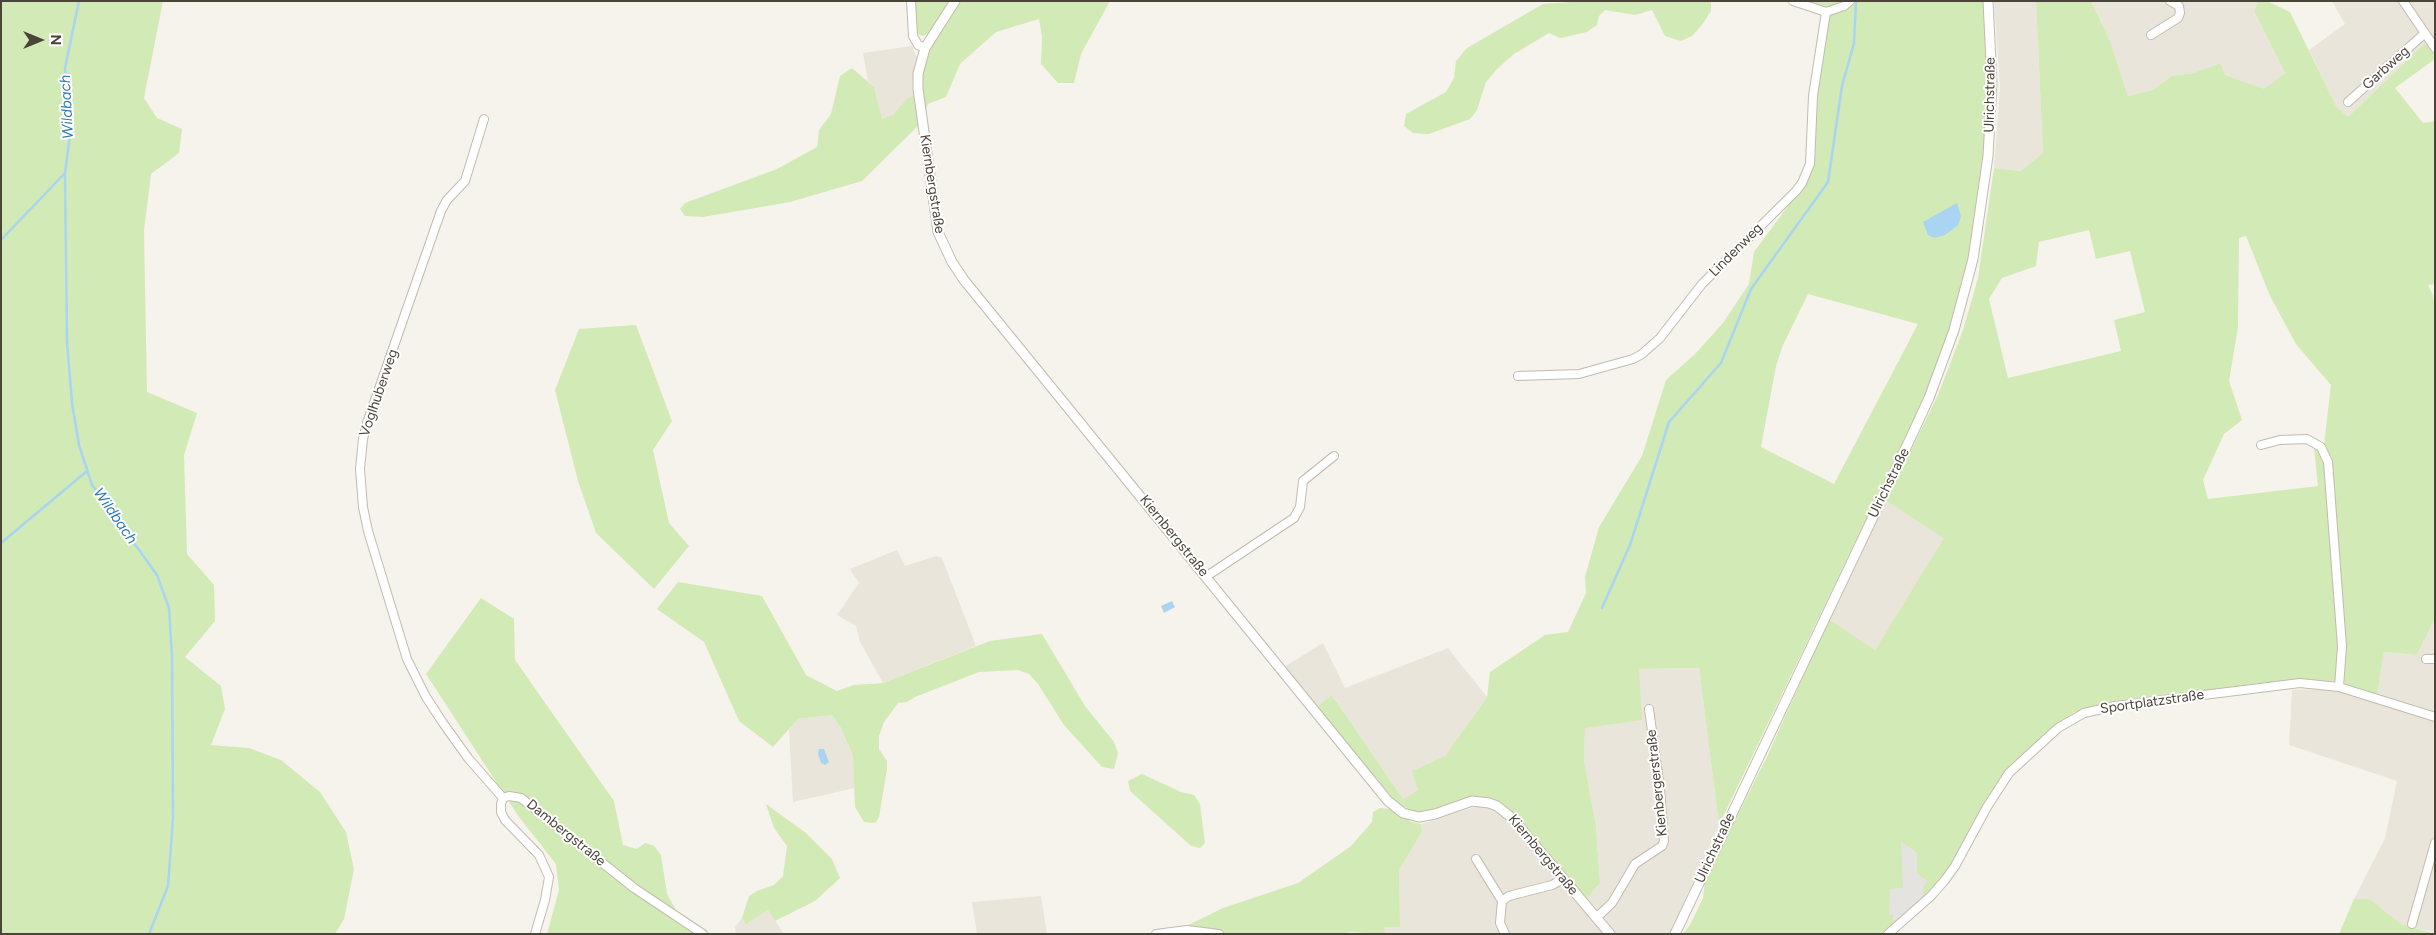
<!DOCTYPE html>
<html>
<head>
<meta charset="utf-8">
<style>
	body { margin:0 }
	#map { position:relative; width:2436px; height:935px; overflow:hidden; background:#f6f3ec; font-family:Figtree,sans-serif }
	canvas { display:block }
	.frame { position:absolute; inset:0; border:2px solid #4b4439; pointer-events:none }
	.north { position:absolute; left:15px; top:15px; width:50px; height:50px; -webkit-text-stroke:4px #fff; paint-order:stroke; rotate:90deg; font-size:14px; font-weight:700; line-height:20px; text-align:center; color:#4b4439 }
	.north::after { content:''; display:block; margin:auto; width:18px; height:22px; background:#4b4439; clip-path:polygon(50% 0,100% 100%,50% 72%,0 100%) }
</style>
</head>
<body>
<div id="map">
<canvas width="2436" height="935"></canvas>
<div class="frame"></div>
<div class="north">N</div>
</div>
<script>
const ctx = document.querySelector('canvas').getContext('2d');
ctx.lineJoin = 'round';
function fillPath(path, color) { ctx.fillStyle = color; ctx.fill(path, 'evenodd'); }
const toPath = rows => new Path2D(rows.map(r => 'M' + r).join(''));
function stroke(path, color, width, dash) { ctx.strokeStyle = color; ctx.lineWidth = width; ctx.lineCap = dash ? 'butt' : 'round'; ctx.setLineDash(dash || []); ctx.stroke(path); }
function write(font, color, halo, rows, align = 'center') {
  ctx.font = font + ' Figtree,sans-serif'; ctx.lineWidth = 4; ctx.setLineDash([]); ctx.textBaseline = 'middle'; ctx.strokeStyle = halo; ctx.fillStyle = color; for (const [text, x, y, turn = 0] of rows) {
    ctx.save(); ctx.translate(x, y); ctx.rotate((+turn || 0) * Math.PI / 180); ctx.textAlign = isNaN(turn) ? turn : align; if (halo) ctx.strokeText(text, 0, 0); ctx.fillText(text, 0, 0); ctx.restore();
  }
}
fillPath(toPath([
	[1994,1,2036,1,2043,153,2021,171,1994,168,2000,86],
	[2091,1,2259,1,2254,11,2285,73,2264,90,2225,75,2221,63,2193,73,2171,76,2153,90,2128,96,2110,41],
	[2332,1,2435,1,2435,38,2421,47,2348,117,2336,106,2309,50,2345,24],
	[912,46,918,60,916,94,907,98,893,115,882,120,874,87,868,81,863,53],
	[1886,501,1945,538,1875,650,1829,619],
	[897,550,905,566,936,556,942,558,976,646,883,683,860,642,856,626,837,615,859,583,850,569],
	[2435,618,2435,933,2401,924,2370,899,2354,899,2385,838,2397,781,2289,745,2292,690,2321,689,2345,693,2375,703,2384,652,2417,655],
	[1323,643,1345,688,1448,648,1487,697,1445,756,1413,771,1418,790,1403,799,1333,696,1317,707,1284,667],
	[1699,668,1719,825,1670,934,1385,934,1383,927,1400,927,1399,870,1422,832,1421,824,1475,807,1488,807,1504,815,1581,906,1600,883,1596,826,1584,761,1585,728,1638,669],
	[832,715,841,728,853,756,855,788,793,802,789,729,798,719],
	[1041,896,1047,934,977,934,972,902],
	[768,910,784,934,736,934,735,927,742,918,747,923]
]), '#eae5da');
fillPath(toPath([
	[1,1,163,1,144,98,157,118,182,129,179,153,151,174,144,230,147,392,197,413,184,455,187,554,214,585,215,621,185,657,221,686,225,709,211,745,249,748,281,760,320,792,346,832,354,869,344,919,335,934,1,934],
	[913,1,951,1,929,33,923,36,918,34,915,28],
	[959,1,1110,1,1081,54,1074,83,1058,83,1041,64,1042,37,1039,19,996,32,960,64,946,97,928,104,918,126,862,181,790,202,703,217,685,216,680,209,685,203,777,169,817,147,819,130,831,114,840,76,852,68,874,87,882,119,893,115,907,98,920,92,920,73,930,47],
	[1587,1,1711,1,1711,11,1702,25,1692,36,1681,41,1665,36,1652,10,1635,15,1605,10,1599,16,1597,25,1587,32,1560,38,1549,33,1514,54,1497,69,1486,82,1477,110,1470,119,1429,134,1413,133,1404,126,1406,114,1446,92,1454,78,1456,61,1467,48,1543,4],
	[1802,1,1983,1,1987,47,1988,98,1984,156,1972,244,1962,286,1950,331,1922,403,1719,825,1699,668,1639,669,1642,720,1585,728,1584,761,1596,826,1600,883,1586,900,1516,817,1495,801,1475,797,1423,813,1414,812,1397,803,1317,707,1332,695,1403,799,1418,790,1412,771,1445,756,1487,697,1490,672,1545,635,1568,632,1586,593,1585,577,1599,527,1642,456,1666,380,1696,353,1723,323,1749,284,1754,252,1808,179,1813,162,1820,60,1828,8],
	[1808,294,1918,324,1834,484,1761,447,1776,366,1783,345],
	[2036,1,2091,1,2110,41,2128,96,2153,90,2171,76,2193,73,2221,63,2225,75,2264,89,2285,73,2254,11,2259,1,2267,1,2290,12,2336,106,2348,117,2421,47,2427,43,2435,53,2435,59,2395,88,2423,123,2435,121,2435,284,2428,285,2433,295,2435,309,2435,618,2417,655,2384,652,2377,694,2345,684,2344,678,2338,678,2333,681,2298,680,2114,701,2089,707,2073,713,2027,750,2005,774,1941,880,1883,934,1683,934,1690,925,1703,898,1705,880,1766,759,1829,619,1875,650,1944,538,1886,501,1938,395,1963,330,1978,278,1994,168,2021,171,2043,153],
	[2089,230,2096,259,2130,251,2145,312,2114,320,2121,351,2008,378,1989,299,2002,278,2036,266,2039,242],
	[2246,236,2270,296,2296,344,2331,385,2324,445,2313,439,2318,486,2208,499,2203,480,2224,434,2242,420,2229,381,2238,327,2239,238],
	[636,325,672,421,653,450,669,523,689,546,654,589,596,533,578,481,555,390,579,329],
	[678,582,762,596,806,675,837,691,854,685,883,683,990,641,1042,634,1085,706,1114,742,1118,753,1114,769,1102,767,1064,725,1038,684,1029,674,1018,670,979,672,915,697,907,702,898,703,884,722,879,736,879,749,887,761,887,769,879,817,877,821,874,823,864,822,855,807,853,756,841,728,832,715,798,719,773,747,739,721,704,642,657,609],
	[481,598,514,619,515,660,614,801,623,845,637,849,645,843,654,846,661,855,667,894,676,910,699,934,547,934,559,890,556,864,519,817,426,674],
	[1142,774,1181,792,1194,795,1200,804,1205,843,1200,848,1191,846,1130,791,1128,781],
	[766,804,806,833,832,859,840,878,815,901,775,921,768,910,746,924,742,918,749,896,757,891,774,885,783,876,787,846,774,828],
	[1380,808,1390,809,1412,822,1421,824,1422,832,1399,870,1400,927,1384,927,1385,934,1350,932,1344,934,1170,934,1223,908,1298,883,1351,846,1372,822,1373,812],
	[2354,899,2370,899,2401,924,2435,934,2339,934]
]), '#d2eab5');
fillPath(toPath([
	[1901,841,1917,853,1917,874,1928,881,1923,887,1923,896,1893,924,1893,915,1889,915,1890,889,1903,888]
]), '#e5e3e0');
fillPath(toPath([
	[1957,203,1961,217,1958,225,1945,235,1934,238,1928,235,1923,222],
	[1172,601,1175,607,1164,613,1161,606],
	[819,749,824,749,829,762,825,765,821,763,818,754]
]), '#a9d4f2');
stroke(toPath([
	[79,1,65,68,70,135,65,173,67,341,72,403,79,445,92,485,157,575,169,608,172,657,173,818,168,886,149,934],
	[1,240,64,174],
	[1,543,87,471],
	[1602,608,1630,545,1669,422,1721,363,1751,289,1828,182,1842,86,1854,43,1856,2]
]), '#a9d4f2', 2.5);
const minor = toPath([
	[911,1,913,36,918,45,925,48],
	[1793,1,1826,12,1844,6,1850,1],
	[2403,1,2435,48],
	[2151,35,2178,18,2180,13,2179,6,2170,1],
	[2348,102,2425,33],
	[484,119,465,181,447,200,441,211,367,423,363,439,360,469,363,507,368,531,407,659,426,697,443,723,468,758,503,798],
	[1518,376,1579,374,1633,359,1642,354,1660,338,1702,284,1796,191,1802,183,1810,164,1813,96,1826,12],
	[2261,445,2280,440,2307,439,2321,447,2328,462,2342,646,2339,687],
	[1207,576,1294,518,1300,507,1303,481,1334,456],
	[2426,659,2435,659],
	[1476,859,1502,901],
	[1596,918,1612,903,1635,864,1662,846,1664,841,1660,789,1649,709],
	[2412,924,2435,843],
	[535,934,545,900,549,877,539,855,505,820,501,812,501,804,503,798,509,796,521,798,634,888,703,934],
	[1156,934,1187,930,1219,934],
	[1505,934,1500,923,1502,901,1509,896,1552,885,1563,879],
	[1888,934,1931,896,1945,880,1955,866,1987,807,2009,773,2058,728,2084,713,2115,706,2300,683,2339,687,2435,717]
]);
const tertiary = toPath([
	[955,1,925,48,918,74,918,89,938,232,952,262,964,280,1388,801,1403,813,1419,817,1435,814,1472,801,1489,803,1497,806,1512,818,1610,934],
	[1675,934,1911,437,1929,398,1954,330,1973,259,1988,156,1992,83,1988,1]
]);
stroke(minor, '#c2bbae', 10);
stroke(tertiary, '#c2bbae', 11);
stroke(minor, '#fff', 8);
stroke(tertiary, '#fff', 9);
write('14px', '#4b4439', '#fff', [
	["Garbweg",2386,68,-42],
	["Ulrichstraße",1990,95,-89],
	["Kiernbergstraße",932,184,81],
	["Lindenweg",1736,250,-45],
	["Voglhuberweg",379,393,-71],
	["Ulrichstraße",1889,483,-64],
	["Kiernbergstraße",1174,536,51],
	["Sportplatzstraße",2152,702,-8],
	["Kienbergerstraße",1657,783,-96],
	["Dambergstraße",566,833,39],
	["Ulrichstraße",1715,848,-65],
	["Kiernbergstraße",1543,855,50]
]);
write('italic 15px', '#2e7ab2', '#fff', [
	["Wildbach",67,107,-93],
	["Wildbach",115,516,55]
]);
</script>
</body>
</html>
